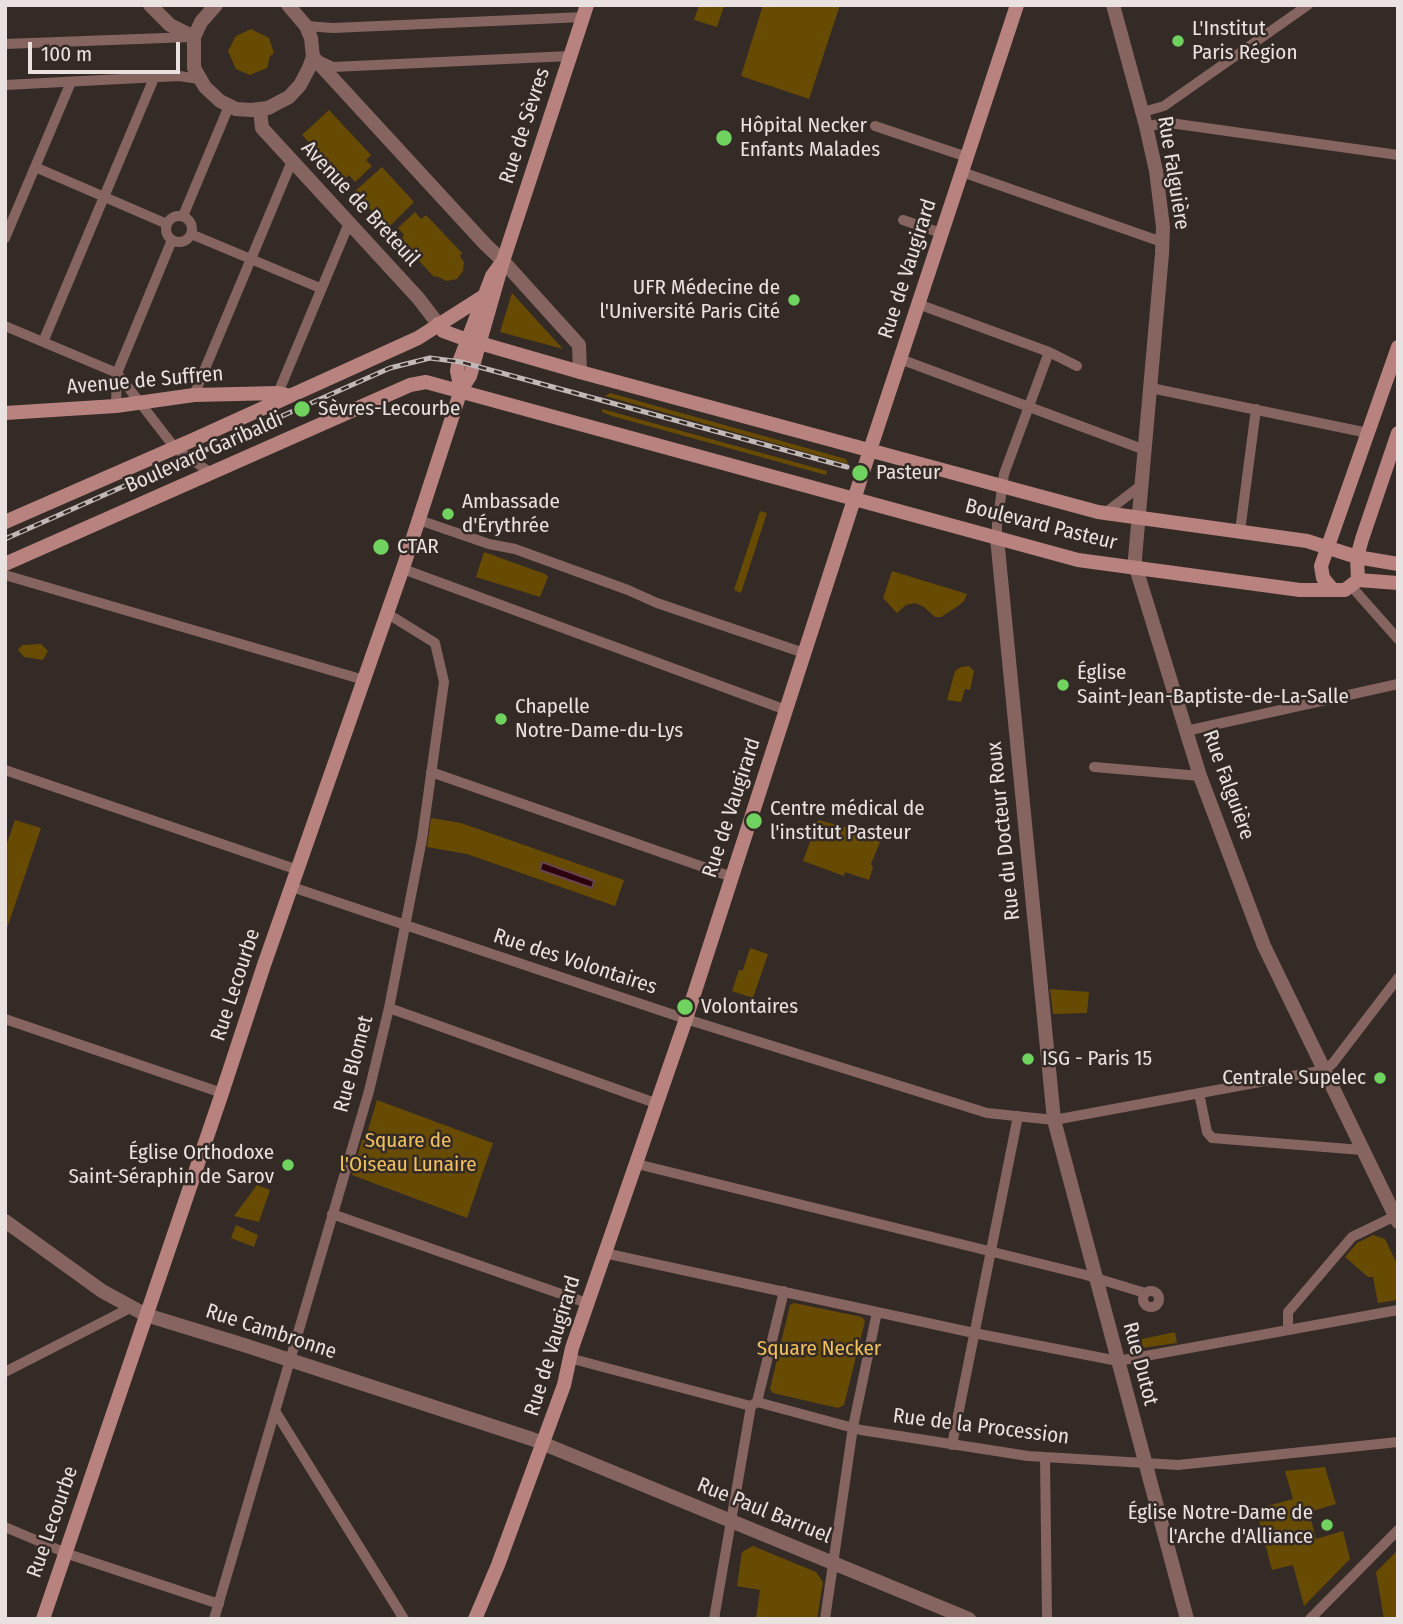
<!DOCTYPE html>
<html>
<head>
<meta charset="utf-8">
<style>
	body { margin:0 }
	#map { position:relative; width:1403px; height:1624px; overflow:hidden; background:#342a26; font-family:"Fira Sans Condensed",sans-serif }
	canvas { display:block }
	.frame { position:absolute; inset:0; border:7px solid #e9e2e0; pointer-events:none }
	.scale { position:absolute; left:28px; top:42px; width:152px; height:32px; box-sizing:border-box; border:4px solid #e9e2e0; border-top:0; padding-left:9px; font-size:21px; line-height:24px; white-space:nowrap; color:#e9e2e0; -webkit-text-stroke:5px #342a26; paint-order:stroke }
</style>
</head>
<body>
<div id="map">
<canvas width="1403" height="1624"></canvas>
<div class="frame"></div>
<div class="scale">100 m</div>
</div>
<script>
const ctx = document.querySelector('canvas').getContext('2d');
ctx.lineJoin = 'round';
function fillPath(path, color) { ctx.fillStyle = color; ctx.fill(path, 'evenodd'); }
const toPath = rows => new Path2D(rows.map(r => 'M' + r).join(''));
function stroke(path, color, width, dash) { ctx.strokeStyle = color; ctx.lineWidth = width; ctx.lineCap = dash ? 'butt' : 'round'; ctx.setLineDash(dash || []); ctx.stroke(path); }
function write(font, color, halo, rows, align = 'center') {
  ctx.font = font + ' "Fira Sans Condensed",sans-serif'; ctx.lineWidth = 5; ctx.setLineDash([]); ctx.textBaseline = 'middle'; ctx.strokeStyle = halo; ctx.fillStyle = color; for (const [text, x, y, turn = 0] of rows) {
    ctx.save(); ctx.translate(x, y); ctx.rotate((+turn || 0) * Math.PI / 180); ctx.textAlign = isNaN(turn) ? turn : align; if (halo) ctx.strokeText(text, 0, 0); ctx.fillText(text, 0, 0); ctx.restore();
  }
}
fillPath(toPath([
	[699,5,724,6,717,27,694,20],
	[763,5,840,5,809,99,741,76],
	[251,29,269,38,274,53,270,56,267,68,250,75,236,69,228,51,236,36],
	[329,110,371,155,366,160,372,166,355,182,349,175,344,180,302,135],
	[382,167,414,202,388,228,354,192],
	[415,212,421,219,426,215,462,253,460,256,464,262,463,271,457,279,447,281,436,276,434,277,400,240,404,235,398,228],
	[512,293,563,349,500,332],
	[610,393,846,459,848,464,605,396],
	[602,409,827,471,826,475,612,416,602,412],
	[760,511,767,513,741,593,734,590],
	[484,552,545,574,548,577,540,597,476,577],
	[892,571,967,594,964,601,958,606,941,617,935,617,924,607,915,603,906,605,897,613,883,598],
	[41,644,48,651,43,660,24,657,18,650,22,645],
	[969,666,974,671,970,690,965,689,961,702,947,700,955,671,961,667],
	[431,818,461,823,624,880,615,906,467,854,427,847],
	[15,820,41,828,5,934,5,849],
	[818,820,861,831,860,835,880,842,871,864,873,867,869,880,845,872,844,876,803,861],
	[750,948,768,954,753,998,732,991,739,970,743,970],
	[1050,989,1089,992,1087,1013,1053,1014],
	[377,1100,493,1143,467,1218,352,1175,362,1140,365,1140],
	[257,1185,270,1190,259,1222,234,1216],
	[236,1225,258,1235,254,1247,231,1238],
	[1373,1235,1385,1239,1398,1266,1398,1300,1378,1303,1373,1277,1368,1277,1345,1257,1357,1243],
	[794,1303,862,1317,865,1321,844,1405,838,1408,773,1393,770,1389,790,1305],
	[1175,1332,1177,1343,1142,1348,1142,1339],
	[1325,1467,1336,1504,1309,1512,1316,1539,1343,1531,1350,1559,1304,1606,1293,1565,1272,1570,1256,1509,1293,1499,1285,1471],
	[753,1546,816,1572,823,1582,817,1619,756,1619,760,1590,737,1586,742,1552],
	[1398,1550,1398,1619,1384,1619,1376,1572]
]), '#684b02');
const water = toPath([
	[542,862,594,881,592,888,540,870,542,862]
]);
fillPath(water, '#2c000e');
stroke(water, '#65444d', 2);
stroke(toPath([
	[306,26,333,28,584,17],
	[5,44,191,37],
	[318,60,333,67,570,56],
	[5,85,179,76,199,79],
	[1143,112,1164,106,1308,5],
	[875,126,967,157],
	[1146,126,1170,123,1398,155],
	[35,167,167,224],
	[962,172,1162,242],
	[183,216,229,106],
	'166 229a13 13 0 1 1 26 0a13 13 0 1 1-26 0Z',
	[903,220,941,233],
	[191,234,320,288],
	[5,238,71,82],
	[918,304,1049,352,1077,366],
	[5,326,117,373,175,448,211,473],
	[43,342,154,78],
	[900,359,1145,450],
	[1151,388,1368,433],
	[278,393,349,223],
	[194,395,292,161],
	[116,406,117,373,172,240],
	[1105,513,1143,484],
	[419,520,489,544,515,549,628,590,657,603,804,653],
	[1240,531,1256,409],
	[997,538,997,525,1004,474,1049,352],
	[403,569,786,710],
	[5,575,364,680],
	[1351,586,1398,639],
	[1186,731,1398,684],
	[1094,767,1200,776],
	[5,770,298,870],
	[431,772,732,877],
	[292,887,686,1019,987,1113,1054,1120,1325,1070,1333,1063,1398,978],
	[389,1008,658,1104],
	[5,1019,222,1093],
	[1199,1093,1207,1132,1212,1138,1362,1150],
	[637,1164,1086,1275,1145,1293],
	[332,1214,587,1303],
	[604,1253,974,1333,1118,1361,1398,1310],
	'1143 1299a8 8 0 1 1 16 0a8 8 0 1 1-16 0Z',
	[1288,1330,1288,1312,1352,1237,1395,1216],
	[569,1358,743,1404,751,1406,757,1402,861,1430,1028,1456,1178,1465,1398,1442],
	[5,1372,130,1308],
	[757,1402,784,1291],
	[275,1411,404,1619],
	[952,1445,1018,1116],
	[1045,1457,1047,1619],
	[5,1527,71,1555,219,1604],
	[214,1619,369,1091,389,1008,422,839,444,682,435,643,388,614],
	[714,1619,751,1406],
	[825,1619,853,1427,877,1312],
	[1310,1619,1398,1530]
]), '#866561', 10);
stroke(toPath([
	[150,5,170,25,194,37],
	[216,5,201,22,194,37,194,68,205,87,220,101,236,109,251,110,268,108,289,97,300,85,309,68,313,57,311,38,306,26,288,5],
	[1113,5,1146,126,1156,171,1163,227,1162,254,1135,558,1136,568,1200,776,1264,946,1398,1222],
	[313,57,485,244,503,261,579,345,580,372],
	[260,110,262,128,419,299,438,324],
	[997,538,1054,1120,1187,1619],
	[5,1221,102,1291,146,1315,244,1345,532,1439,969,1619]
]), '#866561', 14);
stroke(toPath([
	[438,324,443,331,462,338,580,372,1098,512,1307,541,1357,557,1398,564],
	[461,390,470,376,503,261,587,5],
	[5,413,116,406,194,395,278,393,287,395],
	[5,522,195,439,418,338,484,296],
	[5,564,410,385,426,382,1078,560,1300,590,1345,590,1358,580,1357,557,1362,539,1398,433],
	[1358,580,1398,583],
	[1333,590,1323,578,1321,566,1398,347],
	[43,1619,222,1093,264,965,404,565,461,390,457,371,458,365,492,276,503,261],
	[475,1619,498,1565,564,1385,572,1348,686,1019,870,450,1017,5]
]), '#b8837f', 14);
const rail = toPath([
	[5,539,390,368,430,358,461,362,847,467]
]);
stroke(rail, '#c1b9b7', 5);
stroke(rail, '#342a26', 2.5, [8]);
for (const [x, y, r, color] of [
	[1178,41,7,"#70d35f"],
	[724,138,9,"#70d35f"],
	[794,300,7,"#70d35f"],
	[302,409,9,"#70d35f"],
	[860,473,9,"#70d35f"],
	[448,514,7,"#70d35f"],
	[381,547,9,"#70d35f"],
	[1063,685,7,"#70d35f"],
	[501,719,7,"#70d35f"],
	[754,821,9,"#70d35f"],
	[685,1007,9,"#70d35f"],
	[1028,1059,7,"#70d35f"],
	[1380,1078,7,"#70d35f"],
	[288,1165,7,"#70d35f"],
	[1327,1525,7,"#70d35f"]
]) { const dot = new Path2D(); dot.arc(x, y, r, 0, 2 * Math.PI); ctx.fillStyle = color; ctx.fill(dot); stroke(dot, '#342a26', 2.5); }
write('21px', '#e9e2e0', '#342a26', [
	["L'Institut",1192,29],
	["Paris Région",1192,53],
	["Hôpital Necker",740,126],
	["Enfants Malades",740,150],
	["UFR Médecine de",780,288,"right"],
	["l'Université Paris Cité",780,312,"right"],
	["Sèvres-Lecourbe",318,409],
	["Pasteur",876,473],
	["Ambassade",462,502],
	["d'Érythrée",462,526],
	["CTAR",397,547],
	["Église",1077,673],
	["Saint-Jean-Baptiste-de-La-Salle",1077,697],
	["Chapelle",515,707],
	["Notre-Dame-du-Lys",515,731],
	["Centre médical de",770,809],
	["l'institut Pasteur",770,833],
	["Volontaires",701,1007],
	["ISG - Paris 15",1042,1059],
	["Centrale Supelec",1366,1078,"right"],
	["Église Orthodoxe",274,1153,"right"],
	["Saint-Séraphin de Sarov",274,1177,"right"],
	["Église Notre-Dame de",1313,1513,"right"],
	["l'Arche d'Alliance",1313,1537,"right"]
], 'left');
write('21px', '#e9e2e0', '#342a26', [
	["Rue de Sèvres",525,126,-72],
	["Rue Falguière",1173,173,81],
	["Avenue de Breteuil",360,204,47],
	["Rue de Vaugirard",908,269,-72],
	["Avenue de Suffren",145,381,-5],
	["Boulevard Garibaldi",204,453,-24],
	["Boulevard Pasteur",1041,525,14],
	["Rue Falguière",1228,785,70],
	["Rue de Vaugirard",732,808,-72],
	["Rue du Docteur Roux",1004,831,-96],
	["Rue des Volontaires",575,962,18],
	["Rue Lecourbe",236,985,-72],
	["Rue Blomet",354,1064,-75],
	["Rue Cambronne",271,1332,18],
	["Rue de Vaugirard",553,1346,-73],
	["Rue Dutot",1140,1364,75],
	["Rue de la Procession",981,1427,7],
	["Rue Paul Barruel",764,1511,22],
	["Rue Lecourbe",53,1522,-71]
]);
write('21px', '#f1c15f', '#342a26', [
	["Square de",408,1141],
	["l'Oiseau Lunaire",408,1165],
	["Square Necker",819,1349]
]);
</script>
</body>
</html>
